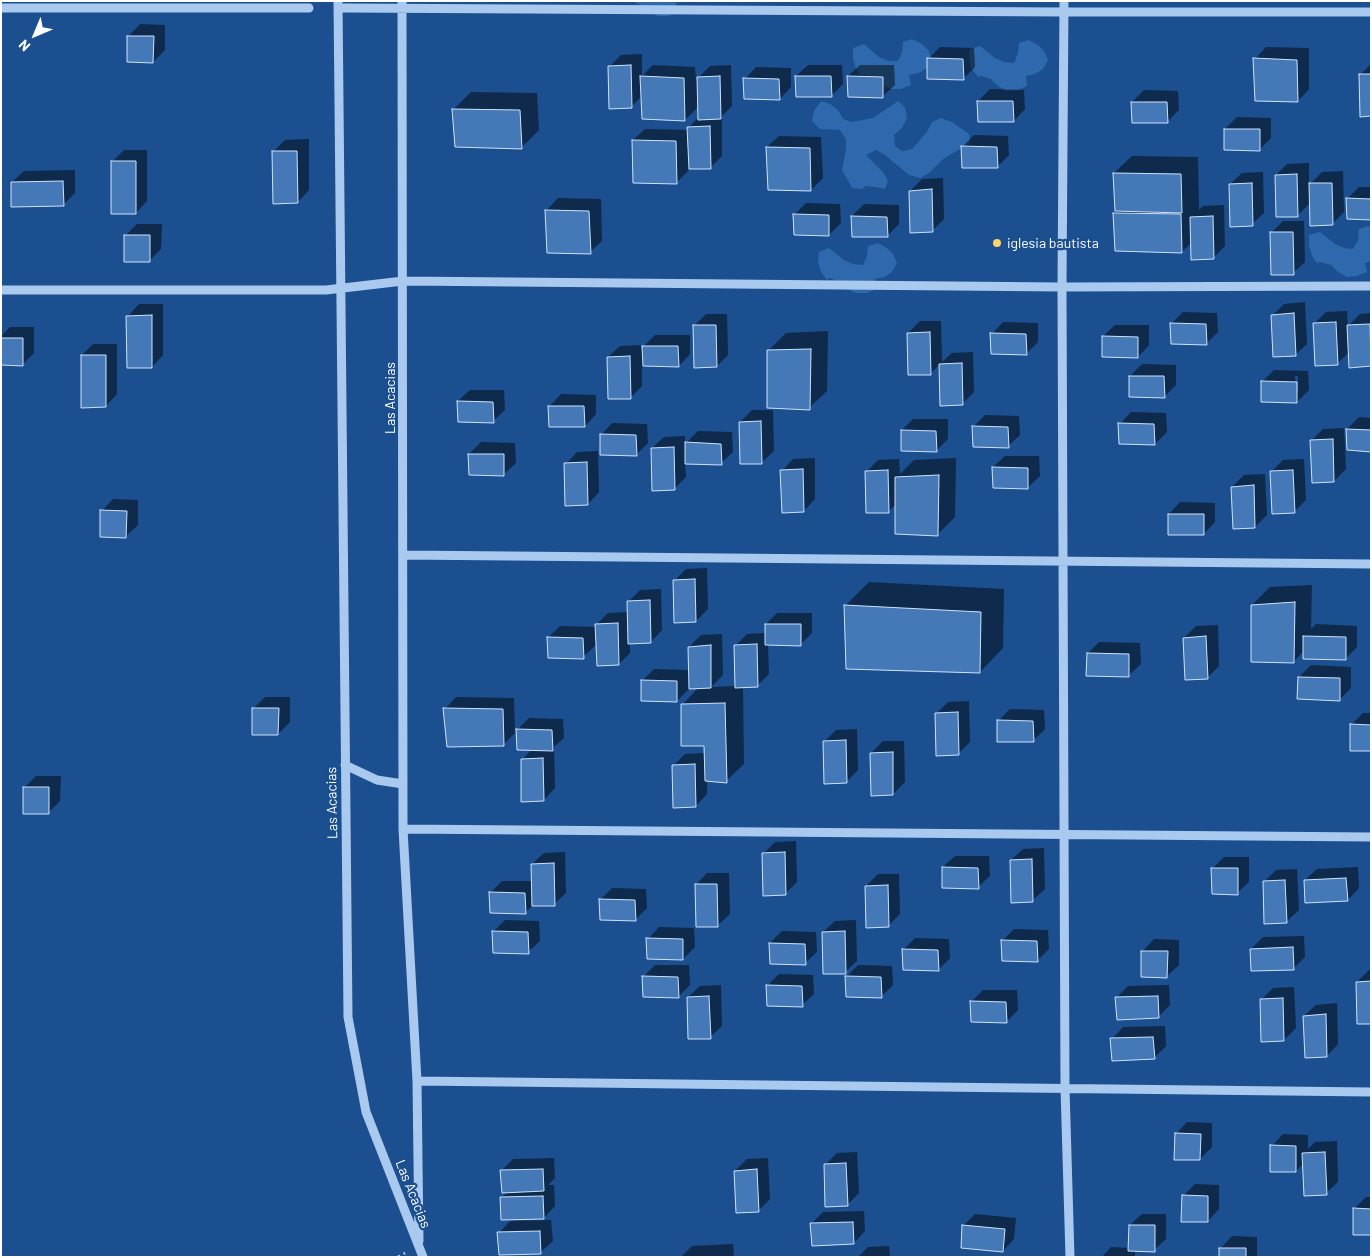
<!DOCTYPE html>
<html>
<head>
<meta charset="utf-8">
<style>
	body { margin:0 }
	#map { position:relative; width:1372px; height:1258px; overflow:hidden; background:#1b4f8f; font-family:Barlow,sans-serif }
	canvas { display:block }
	.frame { position:absolute; inset:0; border:2px solid #fff; pointer-events:none }
	.north { position:absolute; left:10px; top:10px; width:50px; height:50px; -webkit-text-stroke:4px #1b4f8f; paint-order:stroke; rotate:225deg; font-size:14px; font-weight:700; line-height:20px; text-align:center; color:#fff }
	.north::after { content:''; display:block; margin:auto; width:18px; height:22px; background:#fff; clip-path:polygon(50% 0,100% 100%,50% 72%,0 100%) }
</style>
</head>
<body>
<div id="map">
<canvas width="1372" height="1258"></canvas>
<div class="frame"></div>
<div class="north">N</div>
</div>
<script>
const ctx = document.querySelector('canvas').getContext('2d');
ctx.lineJoin = 'round';
function fillPath(path, color) { ctx.fillStyle = color; ctx.fill(path, 'evenodd'); }
const toPath = rows => new Path2D(rows.map(r => 'M' + r).join(''));
function stroke(path, color, width, dash) { ctx.strokeStyle = color; ctx.lineWidth = width; ctx.lineCap = dash ? 'butt' : 'round'; ctx.setLineDash(dash || []); ctx.stroke(path); }
function write(font, color, halo, rows, align = 'center') {
  ctx.font = font + ' Barlow,sans-serif'; ctx.lineWidth = 4.5; ctx.setLineDash([]); ctx.textBaseline = 'middle'; ctx.strokeStyle = halo; ctx.fillStyle = color; for (const [text, x, y, turn = 0] of rows) {
    ctx.save(); ctx.translate(x, y); ctx.rotate((+turn || 0) * Math.PI / 180); ctx.textAlign = isNaN(turn) ? turn : align; if (halo) ctx.strokeText(text, 0, 0); ctx.fillText(text, 0, 0); ctx.restore();
  }
}
fillPath(toPath([
	[627,1,680,1,676,2,678,12,668,16,658,16,649,12,641,5,631,1,628,3],
	[912,39,922,44,928,50,932,59,927,68,919,73,909,75,911,85,901,89,891,89,882,85,874,78,864,75,861,76,856,69,853,59,853,48,864,44,879,57,888,61,898,61,902,52,903,42],
	[1028,40,1038,45,1044,51,1048,60,1043,69,1035,74,1026,76,1027,86,1018,90,1007,91,998,86,991,79,981,76,978,77,972,69,969,60,970,49,980,46,995,58,1004,62,1014,63,1018,53,1019,43],
	[821,101,830,104,838,110,843,119,852,122,873,118,898,101,905,107,907,118,902,128,894,135,895,146,902,151,912,149,927,132,932,122,941,118,952,122,969,134,970,143,943,159,929,173,920,178,909,175,885,155,876,150,866,155,883,172,888,181,885,189,875,187,865,186,862,189,852,188,842,170,846,149,846,139,840,130,820,129,812,121,814,111],
	[1368,226,1371,227,1371,261,1365,263,1367,272,1357,276,1347,277,1338,272,1331,265,1320,262,1317,263,1312,256,1309,246,1309,235,1320,232,1335,244,1344,248,1353,249,1358,240,1359,229],
	[878,243,887,248,893,254,897,263,892,272,884,277,875,279,876,289,867,293,856,293,847,289,840,282,830,278,827,280,821,272,818,263,819,252,829,248,844,260,853,264,863,265,867,256,868,246]
]), '#2e69ad');
fillPath(toPath([
	[140,24,165,25,165,50,153,62,129,36],
	[940,47,974,48,975,67,963,79,928,59],
	[1266,47,1309,48,1309,89,1298,101,1255,59],
	[642,54,642,76,653,65,695,67,696,80,710,66,731,65,732,106,722,116,722,156,711,167,688,168,688,171,676,183,633,140,645,129,689,130,689,127,699,117,699,106,685,120,642,96,631,107,609,67,621,55],
	[1371,64,1371,115,1360,75],
	[808,65,842,65,843,84,831,96,796,76],
	[860,65,894,65,895,85,883,96,848,76],
	[756,67,791,68,791,87,780,99,745,79],
	[990,89,1024,90,1025,109,1014,121,978,101],
	[1144,90,1178,91,1179,110,1167,122,1132,102],
	[471,92,537,93,539,130,521,148,454,109],
	[1237,117,1271,118,1271,138,1260,149,1225,129],
	[974,135,1008,136,1009,155,997,167,962,147],
	[779,136,821,137,823,178,811,190,767,147],
	[309,139,309,190,298,202,274,151,285,140],
	[124,150,147,150,147,201,136,213,112,162],
	[1132,156,1198,157,1199,210,1203,206,1224,205,1225,246,1213,258,1192,242,1182,252,1115,213,1117,211,1114,173],
	[1309,163,1309,185,1322,172,1343,171,1344,212,1332,224,1310,203,1298,215,1276,175,1287,164],
	[75,170,75,193,63,205,12,182,24,171],
	[1263,172,1264,213,1252,224,1230,184,1242,173],
	[943,178,944,219,932,231,910,191,922,179],
	[1359,187,1371,187,1371,218,1347,199],
	[558,198,601,199,602,241,590,252,547,210],
	[806,203,840,204,841,223,829,235,794,215],
	[864,204,899,205,899,224,887,236,852,216],
	[1283,221,1304,221,1305,262,1293,273,1271,233],
	[137,224,162,224,161,249,149,261,126,235],
	[1305,302,1307,344,1295,355,1272,316,1284,304],
	[139,304,163,304,163,355,152,367,128,316],
	[1347,311,1348,326,1360,314,1371,313,1371,365,1350,351,1337,364,1314,324,1326,312],
	[1183,312,1217,313,1218,332,1206,344,1172,323],
	[706,314,727,314,728,355,717,366,694,326],
	[920,321,941,321,942,362,952,353,973,352,974,392,962,404,941,405,940,364,930,374,908,333],
	[1003,322,1038,323,1038,342,1027,353,992,334],
	[1115,325,1149,325,1149,345,1138,357,1103,336],
	[10,327,34,327,34,353,23,364,1,364,1,336],
	[828,331,827,391,809,408,768,351,786,333],
	[655,335,690,335,690,354,679,366,642,365,642,386,631,397,608,357,620,346,641,345,641,349],
	[93,344,117,344,117,394,106,406,82,355],
	[1142,364,1176,365,1176,385,1165,396,1130,376],
	[1274,370,1308,371,1309,390,1297,402,1262,382],
	[1295,376,1298,376,1298,392,1296,392],
	[470,390,504,390,505,410,493,421,458,401],
	[561,394,596,395,596,414,585,426,550,406],
	[752,410,773,410,774,451,762,462,740,422],
	[1131,412,1166,413,1167,432,1155,444,1120,424],
	[985,415,1019,416,1020,435,1008,446,973,427],
	[1359,417,1371,418,1371,451,1347,429],
	[913,419,948,419,948,439,936,451,902,430],
	[612,423,647,424,648,443,636,455,601,435],
	[1344,428,1346,469,1334,481,1311,441,1323,429],
	[698,431,732,432,733,452,721,463,685,462,686,477,674,489,652,448,664,437,685,436,685,444],
	[481,442,515,443,516,463,504,474,469,454],
	[598,451,599,492,588,504,566,464,577,452],
	[1005,456,1039,456,1040,476,1028,487,993,467],
	[815,458,815,499,804,511,782,471,793,459],
	[956,458,955,517,937,535,896,504,889,511,867,471,878,460,899,459,900,474,914,460],
	[1304,459,1306,500,1294,512,1271,472,1283,460],
	[1265,474,1267,515,1255,527,1232,487,1244,475],
	[113,499,138,500,138,525,126,536,102,511],
	[1180,502,1215,503,1215,522,1204,534,1169,514],
	[707,568,708,609,696,621,674,581,686,569],
	[869,582,1004,589,1003,648,980,672,846,605],
	[1312,585,1311,629,1316,624,1357,626,1357,647,1346,658,1304,651,1293,662,1252,605,1270,587],
	[661,589,662,630,651,642,630,642,630,653,619,664,597,644,583,657,548,638,560,626,597,627,597,624,608,613,629,612,628,602,640,590],
	[777,613,812,613,812,633,801,644,768,644,769,674,757,686,743,686,744,764,726,781,707,780,707,794,696,806,673,766,685,754,705,753,705,745,682,705,699,687,689,688,689,689,677,701,642,681,654,669,689,670,689,647,701,635,722,634,723,675,711,687,736,686,735,646,747,634,766,633,766,624],
	[1218,625,1219,666,1207,678,1184,638,1196,626],
	[1099,642,1140,643,1141,664,1129,675,1088,653],
	[1311,665,1351,667,1351,688,1340,699,1299,677],
	[265,697,290,697,290,722,278,734,254,708],
	[456,697,514,698,515,732,529,718,563,719,564,738,554,747,555,788,544,800,522,760,532,749,517,731,503,745,445,709],
	[969,701,970,742,958,754,936,714,948,702],
	[1010,709,1044,710,1045,729,1033,741,998,721],
	[1363,713,1371,713,1371,750,1351,725],
	[857,729,858,770,846,782,824,742,836,730],
	[883,741,904,741,905,782,893,794,871,753],
	[36,776,61,776,60,801,48,813,24,788],
	[796,841,797,882,785,894,763,854,775,842],
	[1044,848,1045,889,1033,900,1011,860,1023,849],
	[565,852,566,893,554,904,533,905,525,913,491,892,502,881,532,881,532,864,544,853],
	[955,856,989,856,990,876,978,887,943,867],
	[1224,857,1249,857,1249,882,1237,893,1213,868],
	[1358,867,1359,888,1348,900,1305,880,1317,869],
	[1297,869,1299,910,1287,921,1264,882,1276,870],
	[707,873,729,873,730,914,718,925,696,885],
	[878,874,899,874,900,914,888,926,866,886],
	[612,888,646,889,647,908,635,920,600,900],
	[505,920,539,921,540,941,528,952,493,932],
	[856,920,857,961,845,972,823,932,835,921],
	[659,927,694,928,695,947,683,959,648,939],
	[1014,929,1048,930,1049,949,1037,961,1002,941],
	[782,931,816,932,817,952,805,963,770,943],
	[1304,936,1305,957,1293,969,1251,949,1263,937],
	[915,938,949,939,950,958,938,970,903,950],
	[1154,939,1179,940,1179,965,1167,976,1143,951],
	[655,965,689,965,690,985,678,997,644,976],
	[858,965,892,966,893,985,881,997,846,977],
	[1369,970,1371,970,1371,1022,1357,982],
	[779,974,813,975,814,994,802,1005,768,985],
	[721,985,722,1026,710,1037,688,997,700,986],
	[1169,985,1170,1005,1158,1017,1116,998,1128,986],
	[1294,987,1296,1028,1284,1040,1261,1000,1273,988],
	[983,990,1017,990,1018,1010,1006,1022,972,1001],
	[1337,1003,1338,1044,1327,1056,1304,1016,1316,1005],
	[1165,1026,1166,1046,1154,1058,1112,1039,1123,1027],
	[1187,1122,1212,1123,1212,1147,1200,1159,1176,1134],
	[1283,1134,1308,1135,1308,1149,1315,1142,1337,1141,1338,1182,1326,1193,1304,1163,1296,1171,1272,1146],
	[857,1152,859,1193,847,1205,825,1165,837,1153],
	[554,1158,555,1178,548,1185,554,1185,555,1206,544,1218,501,1198,507,1192,501,1171,513,1159],
	[768,1158,770,1199,758,1211,735,1171,747,1159],
	[1195,1184,1219,1185,1219,1209,1208,1221,1183,1196],
	[1366,1197,1371,1197,1371,1234,1354,1209],
	[864,1211,865,1231,854,1243,811,1224,823,1212],
	[975,1214,1016,1218,1014,1239,1003,1251,963,1226],
	[1142,1214,1166,1214,1166,1239,1154,1250,1135,1250,1135,1257,1102,1257,1111,1247,1130,1248,1130,1225],
	[551,1220,553,1241,541,1252,499,1233,510,1221],
	[1232,1236,1257,1237,1257,1257,1221,1257,1221,1248],
	[733,1244,734,1257,681,1257,692,1246],
	[889,1246,890,1257,858,1257,868,1247]
]), '#0007');
const building = toPath([
	[127,36,154,36,153,63,127,62,127,36],
	[927,58,963,59,964,80,927,79,927,58],
	[1253,58,1297,60,1298,102,1255,101,1253,58],
	[631,65,632,108,609,109,608,66,631,65],
	[1359,74,1371,74,1371,116,1360,117,1359,74],
	[640,76,684,78,685,121,642,119,640,76],
	[720,76,721,119,698,120,697,77,720,76],
	[795,76,831,76,832,97,796,97,795,76],
	[847,76,883,77,883,98,848,97,847,76],
	[743,78,779,79,780,100,744,99,743,78],
	[977,101,1013,101,1014,122,978,122,977,101],
	[1131,102,1167,102,1168,123,1132,123,1131,102],
	[452,109,520,110,522,149,455,147,452,109],
	[710,126,711,169,689,169,687,127,710,126],
	[1224,129,1260,129,1260,151,1224,150,1224,129],
	[632,140,676,141,677,184,633,183,632,140],
	[961,146,997,147,998,168,962,168,961,146],
	[766,147,810,148,811,191,768,190,766,147],
	[272,151,297,151,298,203,273,204,272,151],
	[111,161,136,161,136,214,111,214,111,161],
	[1113,173,1181,174,1182,213,1115,211,1113,173],
	[1297,174,1298,217,1276,217,1275,175,1297,174],
	[63,181,64,206,11,207,11,182,63,181],
	[1252,183,1253,226,1230,227,1229,184,1252,183],
	[1309,183,1332,183,1333,225,1310,226,1309,183],
	[932,189,933,232,910,233,909,191,932,189],
	[1346,198,1371,199,1371,220,1347,219,1346,198],
	[545,210,589,211,591,254,547,253,545,210],
	[1113,213,1181,214,1182,253,1115,251,1113,213],
	[793,214,829,215,829,236,794,235,793,214],
	[851,216,887,217,888,237,852,237,851,216],
	[1213,216,1214,259,1191,260,1190,217,1213,216],
	[1270,232,1293,232,1294,275,1271,275,1270,232],
	[124,235,150,235,150,262,124,262,124,235],
	[1294,313,1296,356,1273,357,1271,315,1294,313],
	[152,315,152,368,127,368,126,316,152,315],
	[1336,322,1338,365,1315,366,1313,323,1336,322],
	[1170,323,1206,324,1207,345,1171,344,1170,323],
	[1370,324,1371,366,1349,368,1347,325,1370,324],
	[693,325,716,325,717,367,694,368,693,325],
	[930,332,931,375,908,375,907,333,930,332],
	[990,333,1026,334,1027,355,991,354,990,333],
	[1102,336,1138,337,1138,358,1102,357,1102,336],
	[1,338,23,338,23,366,1,365,1,338],
	[642,346,678,346,679,367,643,366,642,346],
	[811,349,810,410,767,408,767,350,811,349],
	[81,355,106,355,106,407,81,408,81,355],
	[630,356,631,399,608,399,607,357,630,356],
	[962,363,963,405,940,406,939,364,962,363],
	[1129,376,1164,376,1165,398,1129,397,1129,376],
	[1261,381,1297,382,1297,403,1261,402,1261,381],
	[457,401,493,402,494,423,458,422,457,401],
	[548,406,584,406,585,427,549,427,548,406],
	[761,421,762,464,740,464,739,422,761,421],
	[1118,423,1154,424,1155,445,1119,444,1118,423],
	[972,426,1008,427,1009,448,973,447,972,426],
	[1346,429,1371,430,1371,452,1347,450,1346,429],
	[901,430,936,431,937,452,901,451,901,430],
	[600,434,636,435,637,456,600,455,600,434],
	[1333,439,1334,482,1312,483,1310,440,1333,439],
	[685,442,721,444,722,465,685,464,685,442],
	[674,447,675,490,652,491,651,448,674,447],
	[468,454,504,454,504,476,469,475,468,454],
	[587,462,588,505,565,506,564,463,587,462],
	[992,467,1028,468,1028,489,993,488,992,467],
	[803,469,804,512,782,513,780,470,803,469],
	[888,470,889,513,866,513,865,471,888,470],
	[1293,470,1295,513,1272,514,1270,471,1293,470],
	[939,475,938,536,895,534,895,477,939,475],
	[1254,485,1255,528,1233,529,1231,487,1254,485],
	[100,510,127,511,126,538,100,537,100,510],
	[1168,514,1204,514,1204,535,1168,535,1168,514],
	[695,579,696,622,674,623,673,580,695,579],
	[650,600,651,643,628,644,627,601,650,600],
	[1295,602,1294,663,1251,662,1251,605,1295,602],
	[844,605,981,612,980,673,846,669,844,605],
	[618,623,619,665,597,666,595,624,618,623],
	[765,624,801,624,801,646,765,645,765,624],
	[1206,636,1208,679,1185,680,1183,638,1206,636],
	[1303,636,1346,637,1346,660,1303,659,1303,636],
	[547,637,583,638,584,659,548,658,547,637],
	[757,644,758,687,735,688,734,645,757,644],
	[711,645,711,688,689,689,688,647,711,645],
	[1087,653,1129,654,1129,677,1086,676,1087,653],
	[1298,677,1340,678,1340,701,1297,699,1298,677],
	[641,680,677,681,677,702,641,701,641,680],
	[725,703,727,783,705,781,704,746,681,746,681,704,725,703],
	[252,708,279,708,278,735,252,735,252,708],
	[443,708,503,709,504,746,447,747,443,708],
	[958,712,959,755,936,756,935,713,958,712],
	[997,720,1033,721,1034,742,997,742,997,720],
	[1350,724,1371,725,1371,751,1350,751,1350,724],
	[516,729,552,730,553,751,517,750,516,729],
	[846,740,847,783,824,784,823,741,846,740],
	[893,752,893,795,871,796,870,753,893,752],
	[543,758,544,801,521,802,521,759,543,758],
	[695,764,696,807,673,808,672,765,695,764],
	[23,787,49,787,49,814,23,814,23,787],
	[785,852,786,895,763,896,762,853,785,852],
	[1032,859,1033,902,1011,903,1010,860,1032,859],
	[554,863,555,906,532,906,531,864,554,863],
	[942,867,978,868,979,889,942,888,942,867],
	[1211,868,1238,868,1238,895,1212,894,1211,868],
	[1346,878,1348,901,1305,903,1304,880,1346,878],
	[1285,880,1287,923,1264,924,1263,881,1285,880],
	[695,884,717,884,718,927,696,927,695,884],
	[888,885,889,927,866,928,865,886,888,885],
	[489,892,525,893,526,914,490,913,489,892],
	[599,899,635,900,636,921,600,920,599,899],
	[492,931,528,932,529,954,493,953,492,931],
	[845,931,846,974,823,974,822,932,845,931],
	[646,938,683,939,683,960,647,959,646,938],
	[1001,940,1037,941,1038,962,1002,961,1001,940],
	[769,943,805,944,806,965,770,964,769,943],
	[1293,947,1294,970,1251,971,1250,949,1293,947],
	[902,949,938,950,939,971,903,970,902,949],
	[1141,951,1168,951,1167,978,1141,977,1141,951],
	[642,976,678,977,679,998,643,997,642,976],
	[845,976,881,977,882,998,846,997,845,976],
	[1371,981,1371,1024,1357,1024,1356,982,1371,981],
	[766,985,802,986,803,1007,767,1006,766,985],
	[709,996,711,1039,688,1039,687,997,709,996],
	[1158,996,1159,1018,1117,1020,1115,997,1158,996],
	[1283,998,1284,1041,1261,1042,1260,999,1283,998],
	[970,1001,1006,1002,1007,1023,971,1022,970,1001],
	[1326,1014,1327,1057,1305,1058,1303,1016,1326,1014],
	[1153,1037,1155,1059,1112,1061,1110,1038,1153,1037],
	[1175,1133,1201,1134,1200,1160,1174,1160,1175,1133],
	[1270,1145,1296,1146,1296,1172,1270,1172,1270,1145],
	[1325,1152,1327,1195,1304,1196,1302,1153,1325,1152],
	[846,1163,848,1206,825,1207,824,1164,846,1163],
	[543,1169,544,1191,502,1193,500,1170,543,1169],
	[757,1169,759,1212,736,1213,734,1171,757,1169],
	[1182,1195,1208,1196,1208,1222,1181,1222,1182,1195],
	[543,1196,544,1219,501,1220,500,1197,543,1196],
	[1353,1208,1371,1209,1371,1235,1353,1235,1353,1208],
	[853,1222,854,1244,812,1246,810,1223,853,1222],
	[962,1225,1005,1229,1003,1252,961,1248,962,1225],
	[1129,1225,1155,1225,1155,1252,1128,1251,1129,1225],
	[540,1231,541,1254,499,1255,497,1232,540,1231],
	[1219,1248,1246,1248,1246,1257,1219,1257,1219,1248]
]);
fillPath(building, '#4478b7');
stroke(building, '#cfe3fa', 1);
stroke(toPath([
	[398,1257,405,1253]
]), '#a9c9ee', 3, [2.5, 4]);
stroke(toPath([
	[338,1,348,1017,366,1112,423,1257],
	[402,1,403,829,417,1081,419,1241],
	[1064,1,1062,287,1371,286],
	[1,8,309,8],
	[344,8,1064,12,1371,12],
	[1,290,326,290,403,281,1062,287,1065,1088,1070,1257],
	[403,555,1371,564],
	[345,765,377,780,403,784],
	[403,829,1371,837],
	[417,1081,1371,1092]
]), '#a9c9ee', 9);
for (const [x, y, r, color] of [
	[997,243,5,"#ffd166"]
]) { const dot = new Path2D(); dot.arc(x, y, r, 0, 2 * Math.PI); ctx.fillStyle = color; ctx.fill(dot); stroke(dot, '#1b4f8f', 2); }
write('14px', '#fff', '#1b4f8f', [
	["iglesia bautista",1007,243]
], 'left');
write('14px', '#fff', '#1b4f8f', [
	["Las Acacias",390,398,-90],
	["Las Acacias",332,803,-91],
	["Las Acacias",413,1194,68]
]);
</script>
</body>
</html>
